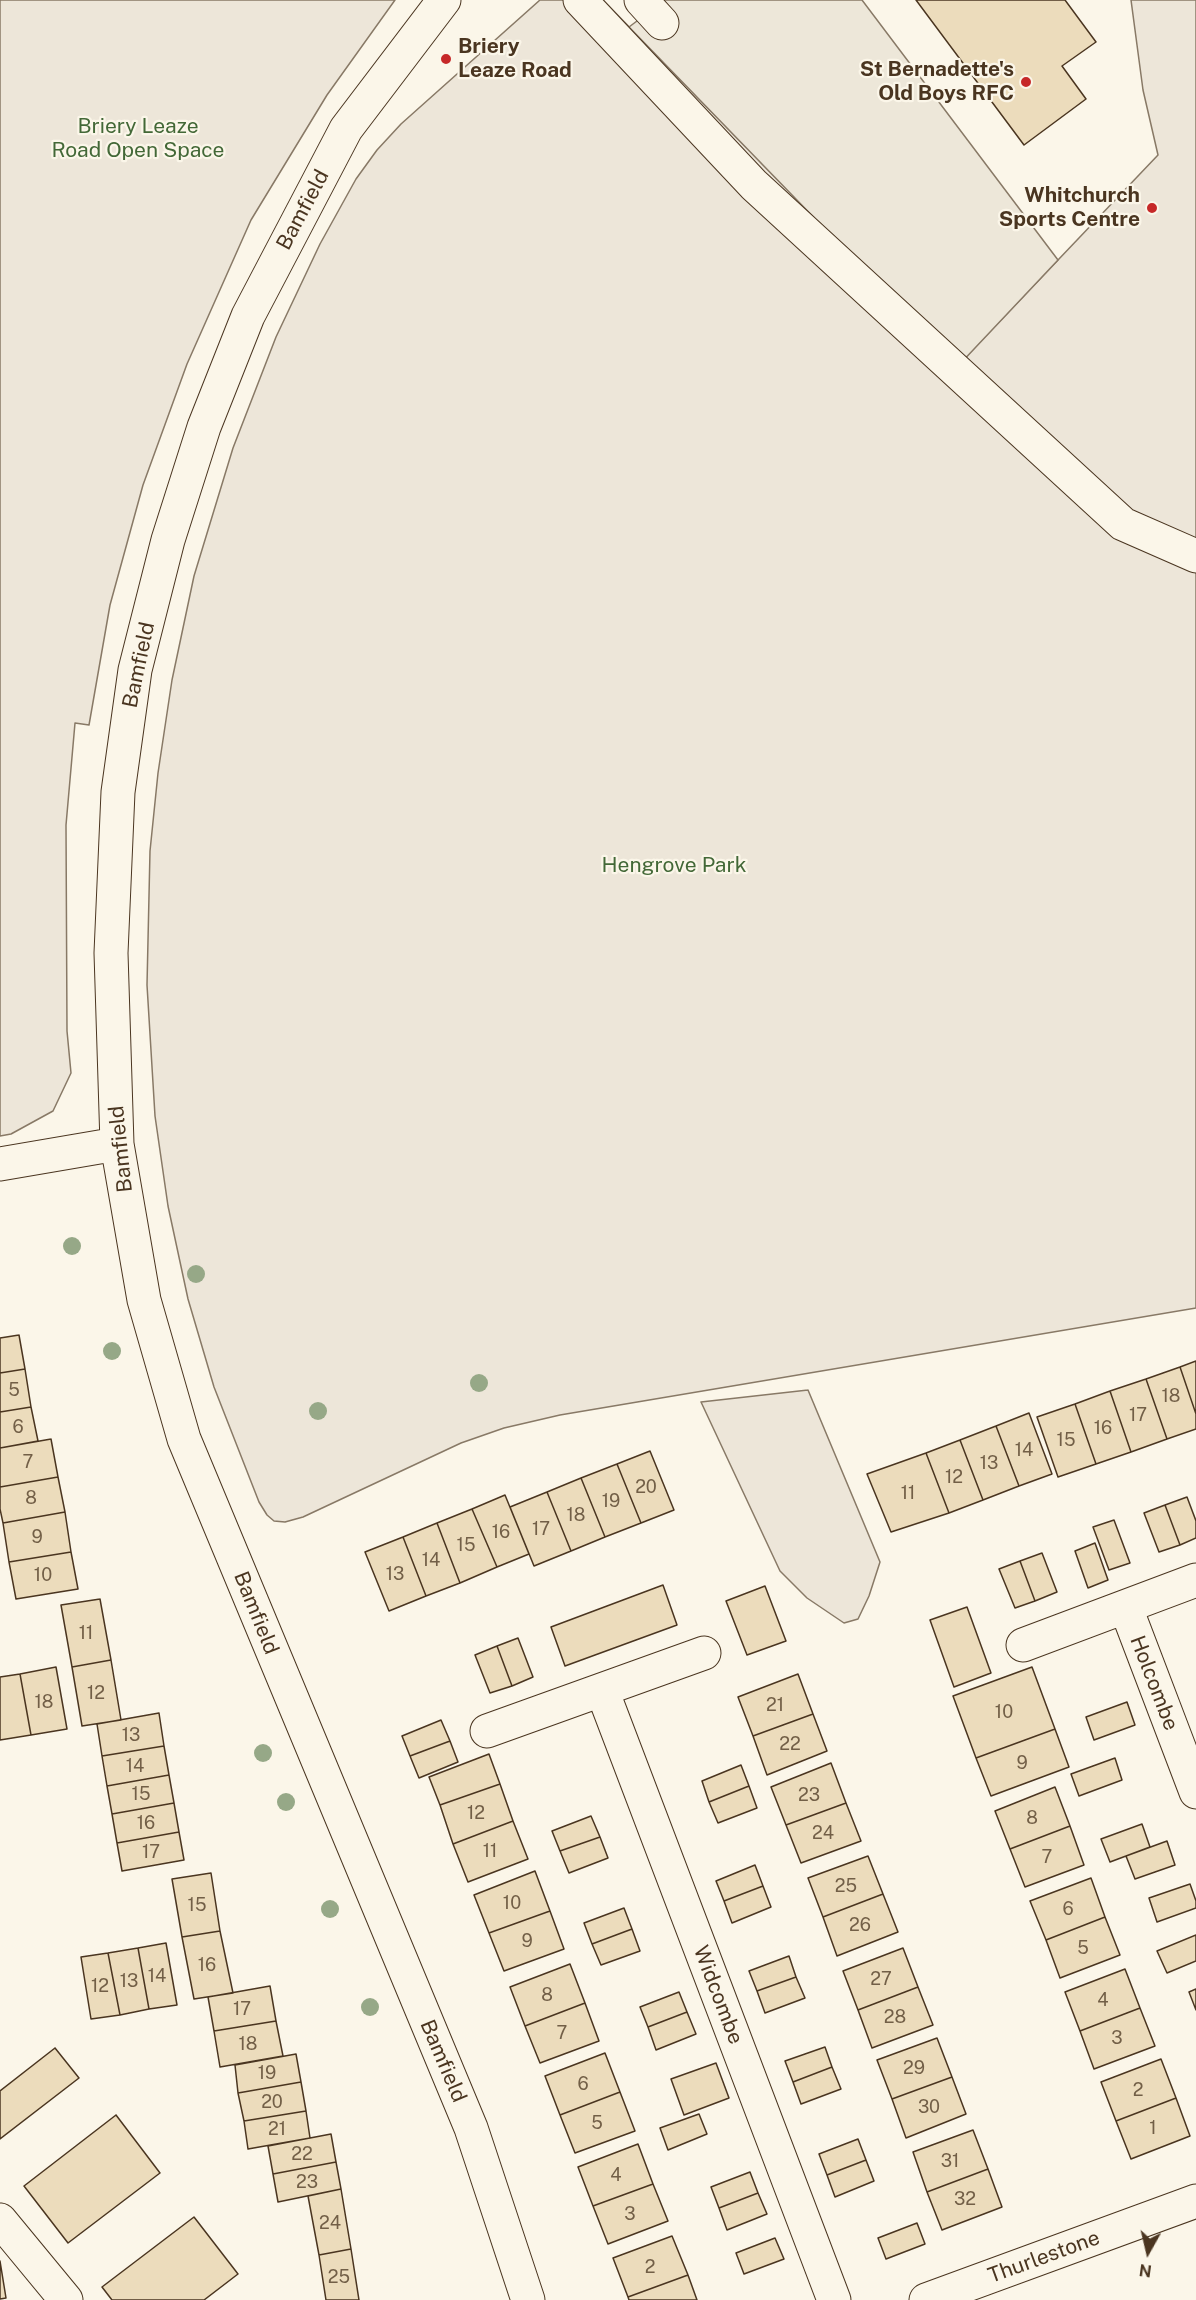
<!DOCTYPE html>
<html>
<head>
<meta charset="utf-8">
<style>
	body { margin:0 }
	#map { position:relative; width:1196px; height:2300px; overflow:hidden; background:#fbf6e9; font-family:"Public Sans",sans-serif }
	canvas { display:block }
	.north { position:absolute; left:1118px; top:2222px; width:60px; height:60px; -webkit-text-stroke:4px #fbf6e9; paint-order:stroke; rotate:188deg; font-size:16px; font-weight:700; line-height:24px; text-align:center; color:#4a3520 }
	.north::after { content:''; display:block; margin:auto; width:21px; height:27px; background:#4a3520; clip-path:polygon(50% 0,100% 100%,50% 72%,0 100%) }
</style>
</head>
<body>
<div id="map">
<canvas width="1196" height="2300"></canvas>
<div class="north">N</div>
</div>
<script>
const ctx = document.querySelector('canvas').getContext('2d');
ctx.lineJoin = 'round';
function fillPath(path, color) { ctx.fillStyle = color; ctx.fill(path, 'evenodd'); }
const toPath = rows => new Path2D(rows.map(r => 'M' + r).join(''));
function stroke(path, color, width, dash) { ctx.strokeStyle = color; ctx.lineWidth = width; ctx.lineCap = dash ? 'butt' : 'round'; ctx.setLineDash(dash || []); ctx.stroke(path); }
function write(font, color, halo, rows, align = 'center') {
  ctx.font = font + ' "Public Sans",sans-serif'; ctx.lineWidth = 4.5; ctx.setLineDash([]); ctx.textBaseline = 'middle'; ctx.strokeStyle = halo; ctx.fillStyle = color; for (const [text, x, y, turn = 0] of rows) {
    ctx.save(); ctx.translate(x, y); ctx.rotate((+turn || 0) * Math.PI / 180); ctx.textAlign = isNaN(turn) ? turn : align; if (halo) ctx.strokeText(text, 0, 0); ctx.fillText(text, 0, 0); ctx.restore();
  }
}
const green = toPath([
	[0,0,395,0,327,95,251,220,187,364,143,485,110,605,89,725,75,723,66,825,67,1031,71,1073,53,1111,11,1134,0,1136,0,0],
	[540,0,603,0,958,365,1158,155,1143,90,1131,0,1196,0,1196,1308,560,1415,504,1428,461,1443,303,1517,285,1522,274,1521,267,1515,259,1502,214,1387,188,1299,168,1206,155,1116,147,985,150,851,158,773,172,680,194,576,233,448,276,337,320,244,356,179,377,150,401,124,540,0],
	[808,1390,880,1562,869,1596,858,1619,844,1623,807,1598,780,1571,701,1402,808,1390]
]);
fillPath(green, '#ede6d9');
stroke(green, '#887966', 1.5);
const parking = toPath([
	[665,0,862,0,1058,260,958,366,629,27,665,0]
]);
fillPath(parking, '#ede7d9');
stroke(parking, '#887966', 1.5);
const building = toPath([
	[916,0,1065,0,1096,42,1062,66,1086,99,1024,145,916,0],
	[19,1335,25,1369,0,1373,0,1338,19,1335],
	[1196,1361,1196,1414,1180,1367,1196,1361],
	[1180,1367,1196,1414,1196,1429,1167,1439,1146,1379,1180,1367],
	[25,1369,31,1407,0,1412,0,1373,25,1369],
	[1146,1379,1167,1439,1131,1452,1110,1391,1146,1379],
	[1110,1391,1131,1452,1096,1464,1075,1404,1110,1391],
	[1075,1404,1096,1464,1058,1477,1037,1417,1075,1404],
	[31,1407,38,1441,0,1448,0,1412,31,1407],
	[1029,1413,1052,1474,1019,1486,996,1426,1029,1413],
	[996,1426,1019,1486,983,1500,960,1440,996,1426],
	[51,1439,58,1477,0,1487,0,1448,51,1439],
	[960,1440,983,1500,949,1513,926,1453,960,1440],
	[650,1451,674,1510,641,1523,617,1464,650,1451],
	[926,1453,949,1513,891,1532,867,1474,926,1453],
	[617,1464,641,1523,605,1537,581,1478,617,1464],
	[58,1477,65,1512,3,1523,0,1509,0,1487,58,1477],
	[581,1478,605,1537,571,1551,547,1492,581,1478],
	[547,1492,571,1551,534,1566,510,1507,547,1492],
	[505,1495,529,1554,497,1567,472,1509,505,1495],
	[1187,1497,1196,1521,1196,1538,1180,1545,1165,1505,1187,1497],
	[1165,1505,1180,1545,1159,1552,1144,1513,1165,1505],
	[472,1509,497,1567,460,1583,437,1523,472,1509],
	[65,1512,71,1552,9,1562,3,1523,65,1512],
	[1114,1520,1130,1563,1109,1570,1093,1527,1114,1520],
	[437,1523,460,1583,426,1596,403,1537,437,1523],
	[403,1537,426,1596,389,1611,365,1552,403,1537],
	[1095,1543,1108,1580,1088,1588,1075,1551,1095,1543],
	[71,1552,78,1589,16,1599,9,1562,71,1552],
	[1042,1553,1057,1592,1035,1601,1020,1561,1042,1553],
	[1020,1561,1035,1601,1015,1608,999,1569,1020,1561],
	[663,1585,677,1625,565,1666,551,1627,663,1585],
	[765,1586,786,1641,747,1655,726,1601,765,1586],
	[100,1599,111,1660,72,1667,61,1605,100,1599],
	[967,1607,991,1673,954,1687,930,1620,967,1607],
	[518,1638,533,1677,512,1686,497,1646,518,1638],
	[497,1646,512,1686,490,1693,475,1655,497,1646],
	[111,1660,121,1720,82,1726,72,1667,111,1660],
	[56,1667,67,1729,31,1735,20,1674,56,1667],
	[1032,1667,1055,1729,976,1758,953,1696,1032,1667],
	[20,1674,31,1735,0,1740,0,1677,20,1674],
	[798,1674,813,1714,753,1736,738,1697,798,1674],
	[1127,1702,1135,1725,1094,1740,1086,1717,1127,1702],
	[159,1713,164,1746,102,1756,97,1724,159,1713],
	[813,1714,827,1751,767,1775,753,1736,813,1714],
	[441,1720,450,1741,410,1756,402,1736,441,1720],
	[1055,1729,1069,1767,991,1796,976,1758,1055,1729],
	[450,1741,458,1762,419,1778,410,1756,450,1741],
	[164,1746,169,1775,107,1786,102,1756,164,1746],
	[489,1754,500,1784,440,1805,429,1777,489,1754],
	[1115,1758,1122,1780,1079,1796,1071,1774,1115,1758],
	[831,1763,846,1803,786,1825,771,1787,831,1763],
	[741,1765,749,1786,709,1802,702,1781,741,1765],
	[169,1775,174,1803,112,1814,107,1786,169,1775],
	[500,1784,513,1821,453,1844,440,1805,500,1784],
	[749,1786,757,1808,718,1823,709,1802,749,1786],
	[1055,1787,1070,1826,1010,1849,995,1811,1055,1787],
	[174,1803,179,1832,117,1843,112,1814,174,1803],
	[846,1803,861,1841,801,1863,786,1825,846,1803],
	[591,1816,600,1837,560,1851,552,1831,591,1816],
	[513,1821,528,1859,468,1882,453,1844,513,1821],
	[1142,1824,1150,1847,1110,1862,1101,1839,1142,1824],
	[1070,1826,1084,1865,1025,1887,1010,1849,1070,1826],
	[179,1832,184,1860,122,1871,117,1843,179,1832],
	[600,1837,608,1858,569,1873,560,1851,600,1837],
	[1167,1841,1175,1865,1135,1879,1126,1856,1167,1841],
	[868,1856,883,1894,823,1917,808,1878,868,1856],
	[755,1865,763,1886,724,1901,716,1881,755,1865],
	[535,1871,550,1911,489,1933,474,1895,535,1871],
	[211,1873,220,1931,182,1937,172,1879,211,1873],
	[1091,1878,1105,1917,1046,1940,1030,1901,1091,1878],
	[1190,1884,1196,1901,1196,1908,1157,1922,1149,1898,1190,1884],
	[763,1886,771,1907,732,1923,724,1901,763,1886],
	[883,1894,898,1932,837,1956,823,1917,883,1894],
	[624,1908,632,1929,592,1944,584,1923,624,1908],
	[550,1911,564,1949,504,1971,489,1933,550,1911],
	[1105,1917,1120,1955,1060,1978,1046,1940,1105,1917],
	[632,1929,640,1951,601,1965,592,1944,632,1929],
	[220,1931,233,1993,194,1999,182,1937,220,1931],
	[1196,1935,1196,1961,1167,1973,1157,1951,1196,1935],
	[166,1943,177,2005,149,2009,138,1948,166,1943],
	[138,1948,149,2009,120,2015,108,1953,138,1948],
	[903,1948,918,1987,858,2010,843,1971,903,1948],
	[108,1953,120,2015,91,2019,81,1957,108,1953],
	[789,1956,796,1977,757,1991,749,1971,789,1956],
	[570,1964,585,2003,525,2026,510,1987,570,1964],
	[1125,1969,1140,2008,1080,2031,1065,1992,1125,1969],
	[796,1977,805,1998,765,2013,757,1991,796,1977],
	[270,1986,276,2021,214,2031,208,1997,270,1986],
	[918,1987,933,2025,872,2048,858,2010,918,1987],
	[1196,1989,1196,2010,1189,1992,1196,1989],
	[679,1992,687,2012,648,2027,640,2007,679,1992],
	[585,2003,599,2041,540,2063,525,2026,585,2003],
	[1140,2008,1155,2046,1094,2069,1080,2031,1140,2008],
	[687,2012,696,2034,656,2050,648,2027,687,2012],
	[276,2021,283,2056,220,2067,214,2031,276,2021],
	[937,2038,952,2077,892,2099,877,2060,937,2038],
	[825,2047,832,2067,793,2082,785,2061,825,2047],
	[55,2048,79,2078,0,2139,0,2091,55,2048],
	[605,2053,620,2092,560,2115,545,2076,605,2053],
	[296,2054,301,2082,238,2093,235,2065,296,2054],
	[1161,2059,1176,2098,1116,2121,1101,2082,1161,2059],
	[716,2063,729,2098,684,2115,671,2079,716,2063],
	[832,2067,841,2089,801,2104,793,2082,832,2067],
	[952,2077,966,2114,906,2138,892,2099,952,2077],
	[301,2082,306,2111,244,2121,238,2093,301,2082],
	[620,2092,635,2131,575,2153,560,2115,620,2092],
	[1176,2098,1190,2136,1131,2159,1116,2121,1176,2098],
	[306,2111,310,2138,248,2149,244,2121,306,2111],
	[699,2114,707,2134,668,2150,660,2128,699,2114],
	[116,2115,160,2173,68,2243,24,2186,116,2115],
	[973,2130,988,2169,927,2192,913,2152,973,2130],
	[331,2134,336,2162,273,2174,268,2146,331,2134],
	[858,2139,866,2160,827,2175,819,2154,858,2139],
	[638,2144,653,2184,593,2206,578,2167,638,2144],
	[866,2160,874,2181,835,2197,827,2175,866,2160],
	[336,2162,341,2189,278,2202,273,2174,336,2162],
	[988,2169,1002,2207,942,2230,927,2192,988,2169],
	[750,2172,758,2193,719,2208,711,2187,750,2172],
	[653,2184,668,2221,608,2244,593,2206,653,2184],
	[341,2189,351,2249,319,2255,308,2196,341,2189],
	[758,2193,767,2214,727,2230,719,2208,758,2193],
	[194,2217,238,2274,204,2300,112,2300,102,2287,194,2217],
	[917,2223,925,2244,886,2259,878,2238,917,2223],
	[672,2236,688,2275,628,2297,613,2258,672,2236],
	[775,2238,784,2259,744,2274,736,2253,775,2238],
	[351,2249,359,2300,326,2300,319,2255,351,2249],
	[0,2261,6,2298,0,2299,0,2261],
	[688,2275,697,2300,629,2300,628,2297,688,2275]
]);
fillPath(building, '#ecdcbc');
stroke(building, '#4a3520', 1.5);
const minor = toPath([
	[444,0,346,129,248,316,204,427,168,540,135,670,118,792,111,953,117,1144,144,1300,184,1439,471,2128,528,2300],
	[580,0,754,185,1123,524,1196,556],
	[641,0,662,23],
	[0,1164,117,1144],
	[1126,1608,1196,1792],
	[1023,1645,1196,1580],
	[602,1690,834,2300],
	[487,1731,704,1653],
	[0,2220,66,2300],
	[926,2300,1196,2201]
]);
stroke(minor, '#4a3520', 35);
stroke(minor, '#fbf6e9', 33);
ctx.fillStyle = '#96a887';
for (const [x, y] of [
	[72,1246],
	[196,1274],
	[112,1351],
	[479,1383],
	[318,1411],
	[263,1753],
	[286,1802],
	[330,1909],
	[370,2007]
]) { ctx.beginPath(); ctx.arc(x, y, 9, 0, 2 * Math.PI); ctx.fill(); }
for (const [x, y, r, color] of [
	[446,59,6,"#c62828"],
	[1026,82,6,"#c62828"],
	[1152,208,6,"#c62828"]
]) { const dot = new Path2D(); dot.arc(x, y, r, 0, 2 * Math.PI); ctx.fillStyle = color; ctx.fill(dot); stroke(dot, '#fbf6e9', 2); }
write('18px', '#725f47', null, [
	["5",14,1390],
	["18",1171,1396],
	["17",1138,1415],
	["6",18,1427],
	["16",1103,1428],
	["15",1066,1440],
	["14",1024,1450],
	["7",28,1462],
	["13",989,1463],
	["12",954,1477],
	["20",646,1487],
	["11",908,1493],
	["8",31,1498],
	["19",611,1501],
	["18",576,1515],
	["17",541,1529],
	["16",501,1532],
	["9",37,1537],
	["15",466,1545],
	["14",431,1560],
	["13",395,1574],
	["10",43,1575],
	["11",86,1633],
	["12",96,1693],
	["18",44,1702],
	["21",775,1705],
	["10",1004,1712],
	["13",131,1735],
	["22",790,1744],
	["9",1022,1763],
	["14",135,1766],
	["15",141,1794],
	["23",809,1795],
	["12",476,1813],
	["8",1032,1818],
	["16",146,1823],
	["24",823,1833],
	["11",490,1851],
	["17",151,1852],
	["7",1047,1857],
	["25",846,1886],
	["10",512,1903],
	["15",197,1905],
	["6",1068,1909],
	["26",860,1925],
	["9",527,1941],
	["5",1083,1948],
	["16",207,1965],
	["14",157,1976],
	["27",881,1979],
	["13",129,1981],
	["12",100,1986],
	["8",547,1995],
	["4",1103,2000],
	["17",242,2009],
	["28",895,2017],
	["7",562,2033],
	["3",1117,2038],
	["18",248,2044],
	["29",914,2068],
	["19",267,2073],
	["6",583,2084],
	["2",1138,2090],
	["20",272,2102],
	["30",929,2107],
	["5",597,2123],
	["1",1153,2128],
	["21",277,2129],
	["22",302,2154],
	["31",950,2161],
	["4",616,2175],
	["23",307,2182],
	["32",965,2199],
	["3",630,2214],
	["24",330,2223],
	["2",650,2267],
	["25",339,2277]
]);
write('bold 21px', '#4a3520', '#fbf6e9', [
	["Briery",458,47,"left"],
	["Leaze Road",458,71,"left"],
	["St Bernadette's",1014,70],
	["Old Boys RFC",1014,94],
	["Whitchurch",1140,196],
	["Sports Centre",1140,220]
], 'right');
write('21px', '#436837', '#fbf6e9', [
	["Briery Leaze",138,127],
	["Road Open Space",138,151],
	["Hengrove Park",674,866]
]);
write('21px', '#4a3520', '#fbf6e9', [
	["Bamfield",303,210,-62],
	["Bamfield",139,665,-78],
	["Bamfield",121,1149,-96],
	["Bamfield",256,1613,68],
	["Holcombe",1154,1683,69],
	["Widcombe",718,1995,69],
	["Bamfield",443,2061,67],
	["Thurlestone",1044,2257,-20]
]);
</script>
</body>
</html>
